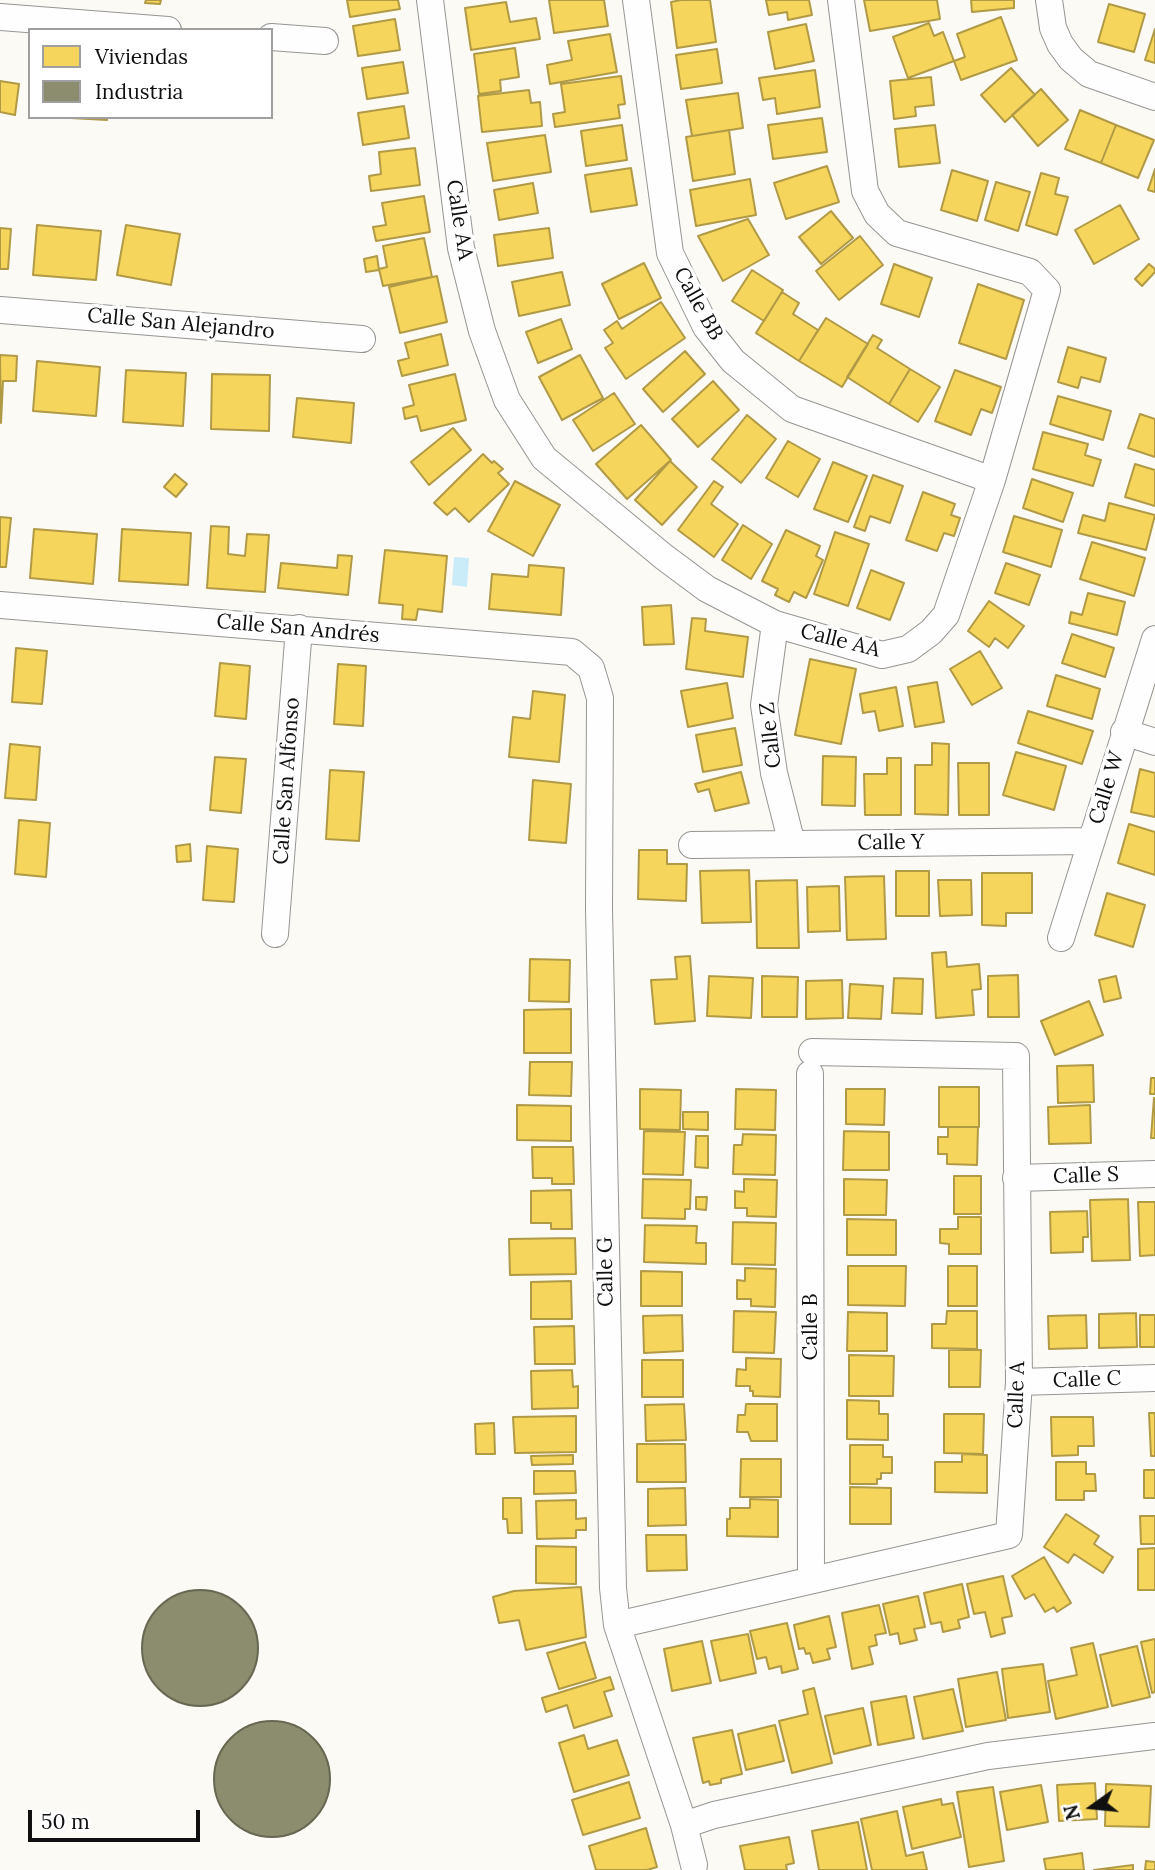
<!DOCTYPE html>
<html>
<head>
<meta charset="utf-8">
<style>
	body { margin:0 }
	#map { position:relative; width:1155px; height:1870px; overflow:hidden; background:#fcfaf5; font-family:Lora,serif }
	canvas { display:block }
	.legend { position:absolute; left:28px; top:28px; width:245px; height:91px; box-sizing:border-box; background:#fff; border:2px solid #9f9f9f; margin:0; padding:9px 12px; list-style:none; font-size:21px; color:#101010 }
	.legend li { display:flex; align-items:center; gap:14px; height:35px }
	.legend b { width:35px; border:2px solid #9f9f9f }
	.north { position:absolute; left:1057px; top:1772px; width:70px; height:70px; -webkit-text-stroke:5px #fff; paint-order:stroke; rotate:255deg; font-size:19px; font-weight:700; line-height:28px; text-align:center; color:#101010 }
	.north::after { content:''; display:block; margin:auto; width:24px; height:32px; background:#101010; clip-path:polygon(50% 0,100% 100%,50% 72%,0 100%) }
	.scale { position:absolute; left:28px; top:1810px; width:172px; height:32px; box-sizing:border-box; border:4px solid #101010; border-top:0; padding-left:9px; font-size:21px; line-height:24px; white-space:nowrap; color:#101010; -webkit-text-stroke:5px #fff; paint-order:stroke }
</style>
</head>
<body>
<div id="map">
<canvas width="1155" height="1870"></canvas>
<ul class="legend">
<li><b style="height:19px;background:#f6d55c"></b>Viviendas</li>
<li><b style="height:19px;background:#8c8c6e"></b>Industria</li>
</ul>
<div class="north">N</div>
<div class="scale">50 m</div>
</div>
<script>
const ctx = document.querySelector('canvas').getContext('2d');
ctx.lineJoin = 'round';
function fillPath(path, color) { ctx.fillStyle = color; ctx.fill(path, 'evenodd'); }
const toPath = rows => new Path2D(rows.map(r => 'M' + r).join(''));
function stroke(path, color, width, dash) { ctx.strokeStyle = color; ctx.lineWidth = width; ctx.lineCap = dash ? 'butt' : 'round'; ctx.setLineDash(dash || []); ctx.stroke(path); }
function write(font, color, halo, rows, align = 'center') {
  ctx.font = font + ' Lora,serif'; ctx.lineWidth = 7; ctx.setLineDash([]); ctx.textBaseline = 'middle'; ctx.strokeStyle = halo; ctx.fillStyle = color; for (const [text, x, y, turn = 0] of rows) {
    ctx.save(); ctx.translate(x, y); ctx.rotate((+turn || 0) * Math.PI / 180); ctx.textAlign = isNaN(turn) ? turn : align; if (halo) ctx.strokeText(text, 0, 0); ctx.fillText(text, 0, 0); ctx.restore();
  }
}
fillPath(toPath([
	[454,557,469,558,467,587,452,585]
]), '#c9ecf8');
const homes = toPath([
	[146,0,161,0,160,4,145,3,146,0],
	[347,0,398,0,400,9,350,17,347,0],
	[549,0,604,0,608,26,554,33,549,0],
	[681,0,710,0,716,42,677,48,671,2,681,0],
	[766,0,809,0,812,15,788,20,787,12,769,15,766,0],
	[864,0,937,0,940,19,870,31,864,0],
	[971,0,1014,0,1014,8,972,12,971,0],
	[506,2,510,22,536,18,540,39,471,50,465,8,506,2],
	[1109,4,1145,14,1134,52,1098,42,1109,4],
	[1001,17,1017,60,961,80,954,61,965,57,957,34,1001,17],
	[395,19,400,50,358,56,353,26,395,19],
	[929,23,934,36,943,32,954,61,908,78,893,37,929,23],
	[806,24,814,61,775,69,768,32,806,24],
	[1155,29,1155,63,1145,60,1155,29],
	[610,34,617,72,550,84,547,65,572,60,568,41,610,34],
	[515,48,519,77,500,80,501,91,479,94,474,54,515,48],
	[717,49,722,83,681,89,676,55,717,49],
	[403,62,408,93,367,99,362,68,403,62],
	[1011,68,1035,95,1005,122,981,95,1011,68],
	[815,70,820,107,777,114,775,98,763,100,759,78,815,70],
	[621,76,625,104,618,105,620,118,555,127,553,114,565,112,561,84,621,76],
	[931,77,934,105,915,107,916,116,894,119,890,81,931,77],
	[0,81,19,84,15,115,0,112,0,81],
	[1041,89,1068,120,1038,146,1012,115,1041,89],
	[529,90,531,103,540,102,542,126,482,132,478,96,529,90],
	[738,93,743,128,692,136,686,100,738,93],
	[404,106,409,138,363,145,358,113,404,106],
	[1080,110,1116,125,1101,163,1065,149,1080,110],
	[52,117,107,117,107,120,52,117],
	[822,118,827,152,773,159,768,125,822,118],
	[622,125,627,160,586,166,581,131,622,125],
	[935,125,940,163,899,167,895,129,935,125],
	[1116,125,1154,140,1138,178,1101,163,1116,125],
	[729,130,735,174,693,181,686,137,729,130],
	[545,135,551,172,493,181,487,143,545,135],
	[415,148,420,185,371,191,369,176,381,174,379,152,415,148],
	[827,166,839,202,786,219,774,183,827,166],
	[631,168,637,205,591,212,585,175,631,168],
	[1155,169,1155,192,1148,190,1155,169],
	[952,170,988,181,977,221,941,210,952,170],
	[1041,173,1059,178,1055,194,1068,197,1057,235,1026,225,1041,173],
	[750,179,756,215,696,226,690,190,750,179],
	[996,182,1030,192,1018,231,985,220,996,182],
	[533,183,538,213,499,220,494,190,533,183],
	[424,196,430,232,376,241,373,227,386,225,382,203,424,196],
	[1120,205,1139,239,1094,264,1075,230,1120,205],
	[831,211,853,238,821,264,799,237,831,211],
	[748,219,769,255,723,281,698,236,748,219],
	[37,225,101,231,96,280,33,275,37,225],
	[126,225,180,234,171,285,117,275,126,225],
	[0,228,11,229,8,269,0,269,0,228],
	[549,228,553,258,498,266,494,235,549,228],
	[860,236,883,265,839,300,816,271,860,236],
	[424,238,432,277,383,286,379,269,387,267,383,246,424,238],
	[377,256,379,270,366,272,364,259,377,256],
	[644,263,661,298,619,319,602,284,644,263],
	[894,264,932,278,919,317,881,304,894,264],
	[1149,264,1155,269,1155,272,1142,286,1135,279,1149,264],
	[752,270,783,290,764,321,732,301,752,270],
	[562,272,570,305,519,316,512,282,562,272],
	[437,276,447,322,400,333,389,287,437,276],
	[978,284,1024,300,1006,359,959,343,978,284],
	[782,292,799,303,793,314,818,330,799,361,756,333,782,292],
	[661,302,685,338,626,379,605,348,613,343,604,330,617,321,622,329,661,302],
	[826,318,868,344,842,387,799,361,826,318],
	[561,319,572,349,538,363,526,332,561,319],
	[441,334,448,365,402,376,398,361,409,358,405,343,441,334],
	[873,335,882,340,877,348,910,369,889,404,847,377,873,335],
	[1068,347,1106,358,1100,382,1081,377,1078,388,1058,382,1068,347],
	[685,351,705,374,663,412,643,389,685,351],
	[0,355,17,356,16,381,3,381,1,423,0,355],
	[580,355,603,398,562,420,539,377,580,355],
	[37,361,100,367,96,416,33,411,37,361],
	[910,369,940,387,918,422,889,404,910,369],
	[126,370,186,373,183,426,123,422,126,370],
	[955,370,1001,387,992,413,981,409,971,435,935,421,955,370],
	[212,374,270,375,269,431,211,429,212,374],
	[455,374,466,420,421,431,417,416,405,419,403,408,414,405,409,385,455,374],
	[713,381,739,410,698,447,672,419,713,381],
	[614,393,635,424,593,451,573,420,614,393],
	[1058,396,1111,411,1103,440,1050,424,1058,396],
	[297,398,354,403,351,443,293,437,297,398],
	[1140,414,1155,419,1155,457,1128,448,1140,414],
	[747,415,776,439,741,483,712,459,747,415],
	[641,425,671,460,627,499,596,464,641,425],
	[453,428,471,450,429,485,411,462,453,428],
	[1043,432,1088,444,1085,455,1101,460,1093,486,1033,469,1043,432],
	[788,441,820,459,798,497,766,478,788,441],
	[483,454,492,463,494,461,503,469,498,473,509,484,469,522,455,508,447,515,434,503,483,454],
	[670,461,697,487,662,525,635,500,670,461],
	[833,462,867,476,848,522,814,509,833,462],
	[1135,464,1155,470,1155,506,1125,497,1135,464],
	[175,474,187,484,176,497,164,487,175,474],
	[873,475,903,486,890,523,870,516,865,531,854,527,873,475],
	[1032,479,1073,493,1063,522,1023,508,1032,479],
	[515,481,560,505,533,556,488,531,515,481],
	[714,481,723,487,711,504,738,524,714,557,678,530,714,481],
	[923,492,955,504,951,515,960,518,954,536,944,533,937,551,906,540,923,492],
	[1109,503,1155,515,1146,550,1078,533,1083,515,1105,521,1109,503],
	[1014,516,1062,530,1051,567,1003,552,1014,516],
	[0,517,11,518,6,567,0,567,0,517],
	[743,525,772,544,751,579,722,560,743,525],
	[211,526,229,527,228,554,245,556,247,534,269,535,265,592,207,588,211,526],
	[34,529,97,534,93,584,30,578,34,529],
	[122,529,191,533,188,585,119,581,122,529],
	[786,530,820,546,816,556,823,560,806,598,794,592,789,602,775,595,778,589,762,581,786,530],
	[835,532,869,544,848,606,814,594,835,532],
	[1092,542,1145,558,1134,596,1080,579,1092,542],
	[385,550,447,556,442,612,418,609,416,620,402,619,403,605,379,603,385,550],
	[338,555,352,556,348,595,278,588,281,563,337,568,338,555],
	[1006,563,1040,575,1029,605,995,593,1006,563],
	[529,565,564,568,561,615,489,609,492,574,528,577,529,565],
	[871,570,904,583,890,620,857,608,871,570],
	[1088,593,1125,602,1117,635,1069,623,1071,612,1082,615,1088,593],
	[989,601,1024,626,1008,648,995,638,989,647,968,631,989,601],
	[671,605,674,644,644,645,642,607,671,605],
	[692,618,706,619,705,631,748,637,743,677,686,669,692,618],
	[1072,634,1114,648,1105,677,1062,663,1072,634],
	[16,648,47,651,42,704,12,702,16,648],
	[980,651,1002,688,972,705,950,669,980,651],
	[810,659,856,669,841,744,795,735,810,659],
	[220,663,250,666,246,719,215,716,220,663],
	[338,664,366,666,363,726,334,724,338,664],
	[1056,675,1100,689,1092,719,1047,706,1056,675],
	[937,682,944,722,915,727,908,687,937,682],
	[727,683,733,718,688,727,681,691,727,683],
	[896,687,903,726,879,731,875,711,863,713,860,694,896,687],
	[533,691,565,695,559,762,509,757,513,717,530,719,533,691],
	[1028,711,1093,731,1082,764,1018,743,1028,711],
	[735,728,742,765,703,772,696,735,735,728],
	[932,743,949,744,948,815,915,814,915,765,932,765,932,743],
	[10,744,40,747,36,800,5,798,10,744],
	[1016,752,1066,766,1054,810,1003,795,1016,752],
	[823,756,856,757,855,806,822,805,823,756],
	[215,757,246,759,241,813,210,810,215,757],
	[887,758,901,758,901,815,865,815,864,774,887,774,887,758],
	[958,763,989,763,989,815,959,815,958,763],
	[1140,769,1155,773,1155,817,1131,812,1140,769],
	[330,770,364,772,359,841,326,839,330,770],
	[741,772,749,803,715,811,709,789,698,792,695,784,741,772],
	[533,780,571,784,566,843,529,840,533,780],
	[19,820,50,823,46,877,15,874,19,820],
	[1129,824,1155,832,1155,875,1118,863,1129,824],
	[190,844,191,861,177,862,176,846,190,844],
	[207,846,238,849,234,902,203,900,207,846],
	[639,850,667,850,667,864,687,864,686,901,638,899,639,850],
	[749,870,751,922,702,923,700,871,749,870],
	[896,871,929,871,929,916,896,916,896,871],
	[982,873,1032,873,1032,913,1006,913,1006,926,982,925,982,873],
	[884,876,886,939,847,940,845,877,884,876],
	[797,880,799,948,757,948,756,881,797,880],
	[938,880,971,880,972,915,940,916,938,880],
	[839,886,840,931,808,932,807,887,839,886],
	[1107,893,1145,905,1133,947,1095,935,1107,893],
	[946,952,947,967,979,964,981,989,972,990,974,1015,936,1018,932,953,946,952],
	[690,956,695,1021,655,1024,651,980,677,979,675,957,690,956],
	[530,959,570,960,569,1002,529,1001,530,959],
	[1018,975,1019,1017,988,1017,988,976,1018,975],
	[709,976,753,978,751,1018,707,1016,709,976],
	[762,976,798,977,797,1017,762,1017,762,976],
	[1116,976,1121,998,1104,1002,1099,980,1116,976],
	[894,978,923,979,922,1014,892,1013,894,978],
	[842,980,843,1018,806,1019,806,981,842,980],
	[850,984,883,986,881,1019,848,1018,850,984],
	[1089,1001,1103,1035,1055,1055,1041,1021,1089,1001],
	[571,1009,571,1053,524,1053,524,1010,571,1009],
	[530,1062,572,1062,571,1096,529,1095,530,1062],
	[1093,1065,1094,1102,1058,1103,1057,1066,1093,1065],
	[1151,1078,1155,1078,1155,1094,1150,1094,1151,1078],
	[939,1087,979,1087,979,1127,939,1127,939,1087],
	[640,1089,681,1090,680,1130,640,1129,640,1089],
	[736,1089,776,1090,775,1130,735,1129,736,1089],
	[846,1089,885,1089,884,1125,846,1124,846,1089],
	[1154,1098,1155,1098,1155,1138,1151,1138,1154,1098],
	[517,1105,571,1106,571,1141,517,1140,517,1105],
	[1090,1105,1091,1143,1049,1144,1048,1107,1090,1105],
	[683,1112,708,1112,708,1130,683,1129,683,1112],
	[948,1127,978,1127,977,1165,947,1164,947,1154,938,1154,938,1137,948,1137,948,1127],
	[644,1131,685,1132,683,1175,643,1174,644,1131],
	[844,1131,889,1132,889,1170,843,1170,844,1131],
	[743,1134,776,1135,775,1175,733,1174,734,1145,742,1145,743,1134],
	[696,1136,708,1136,708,1168,695,1167,696,1136],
	[532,1147,573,1147,574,1184,552,1184,552,1178,533,1178,532,1147],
	[954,1176,981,1176,981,1214,954,1214,954,1176],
	[643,1179,691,1180,690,1209,685,1209,685,1219,642,1218,643,1179],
	[744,1179,777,1180,776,1217,747,1216,747,1208,735,1208,735,1191,744,1192,744,1179],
	[844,1179,887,1180,886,1215,844,1215,844,1179],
	[571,1190,572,1229,551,1229,551,1223,531,1223,531,1191,571,1190],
	[696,1197,707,1197,706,1210,696,1209,696,1197],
	[1128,1199,1130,1260,1092,1261,1090,1200,1128,1199],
	[1138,1202,1155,1202,1155,1255,1140,1256,1138,1202],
	[1087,1211,1088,1237,1083,1237,1083,1252,1051,1253,1050,1212,1087,1211],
	[958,1217,981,1217,981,1254,949,1254,949,1244,940,1243,940,1229,958,1229,958,1217],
	[847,1219,896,1220,896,1255,847,1255,847,1219],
	[733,1222,776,1223,775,1265,732,1264,733,1222],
	[645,1225,697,1226,696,1243,706,1243,706,1264,644,1262,645,1225],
	[575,1238,576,1274,510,1275,509,1239,575,1238],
	[848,1266,906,1266,905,1306,848,1305,848,1266],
	[948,1266,977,1266,977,1306,948,1306,948,1266],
	[745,1268,776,1269,775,1307,751,1306,751,1299,737,1299,737,1280,745,1281,745,1268],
	[641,1271,682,1272,682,1306,641,1306,641,1271],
	[571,1281,572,1319,531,1319,531,1282,571,1281],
	[734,1311,776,1312,774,1353,733,1352,734,1311],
	[947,1311,977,1311,977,1349,932,1348,932,1324,946,1324,947,1311],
	[848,1312,887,1313,887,1351,847,1351,848,1312],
	[1136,1313,1137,1347,1099,1348,1099,1314,1136,1313],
	[682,1315,683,1351,644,1353,643,1316,682,1315],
	[1086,1315,1087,1348,1049,1349,1048,1316,1086,1315],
	[1140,1315,1155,1315,1155,1347,1140,1347,1140,1315],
	[574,1326,575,1364,535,1364,534,1327,574,1326],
	[949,1350,981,1350,980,1387,949,1387,949,1350],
	[849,1355,894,1356,893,1396,849,1396,849,1355],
	[746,1358,781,1359,780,1397,753,1396,753,1391,750,1391,750,1386,736,1386,737,1369,746,1370,746,1358],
	[642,1360,683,1360,683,1397,642,1397,642,1360],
	[572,1370,573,1387,578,1386,578,1408,532,1409,531,1371,572,1370],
	[847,1400,879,1401,879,1414,888,1414,888,1440,847,1439,847,1400],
	[684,1404,686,1440,646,1441,645,1405,684,1404],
	[746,1404,777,1404,777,1441,751,1441,748,1432,737,1432,738,1415,745,1415,746,1404],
	[1149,1413,1155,1413,1155,1456,1151,1456,1149,1413],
	[944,1414,984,1414,983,1454,944,1453,944,1414],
	[576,1416,576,1452,515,1453,513,1417,576,1416],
	[1051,1417,1093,1417,1094,1446,1078,1446,1078,1455,1052,1456,1051,1417],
	[494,1423,495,1454,476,1454,475,1424,494,1423],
	[637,1444,685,1444,686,1482,637,1482,637,1444],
	[850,1445,883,1445,883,1457,892,1457,892,1473,881,1473,881,1479,877,1479,877,1484,850,1484,850,1445],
	[962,1454,987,1455,987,1493,935,1492,935,1462,962,1462,962,1454],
	[573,1455,573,1464,532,1465,531,1456,573,1455],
	[741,1459,781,1459,781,1497,740,1497,741,1459],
	[1056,1462,1086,1462,1086,1474,1095,1474,1096,1491,1084,1491,1084,1500,1056,1500,1056,1462],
	[1144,1470,1155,1470,1155,1498,1144,1498,1144,1470],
	[534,1471,575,1471,576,1493,534,1494,534,1471],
	[850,1487,891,1488,891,1524,850,1524,850,1487],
	[685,1488,686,1525,648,1526,648,1489,685,1488],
	[503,1498,521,1498,522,1533,508,1533,507,1519,503,1519,503,1498],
	[750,1499,778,1500,778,1537,727,1536,727,1519,730,1519,730,1508,750,1508,750,1499],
	[576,1500,576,1519,586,1518,586,1530,576,1530,576,1538,537,1539,536,1501,576,1500],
	[1066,1514,1099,1536,1094,1544,1113,1557,1103,1573,1074,1554,1068,1563,1044,1547,1066,1514],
	[1140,1516,1155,1516,1155,1544,1141,1544,1140,1516],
	[646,1535,686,1535,687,1570,647,1571,646,1535],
	[536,1546,576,1547,576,1584,536,1583,536,1546],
	[1155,1548,1155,1590,1138,1590,1138,1549,1155,1548],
	[1044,1557,1071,1603,1057,1612,1054,1607,1045,1612,1034,1594,1025,1599,1012,1576,1044,1557],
	[1003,1576,1012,1616,1002,1618,1005,1633,991,1637,985,1612,974,1614,967,1584,1003,1576],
	[962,1584,969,1617,958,1620,960,1628,943,1632,941,1622,931,1624,924,1593,962,1584],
	[581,1587,586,1637,526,1650,519,1620,499,1623,493,1597,514,1591,581,1587],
	[918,1596,925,1627,914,1629,917,1640,900,1644,898,1633,890,1635,883,1604,918,1596],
	[879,1605,886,1633,875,1635,877,1645,869,1647,873,1664,852,1669,842,1613,879,1605],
	[829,1616,836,1647,827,1649,830,1659,813,1663,810,1653,806,1654,804,1648,799,1649,794,1625,829,1616],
	[787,1623,798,1669,782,1673,781,1666,769,1669,766,1657,757,1659,750,1631,787,1623],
	[748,1634,756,1673,720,1681,711,1641,748,1634],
	[1155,1639,1155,1692,1152,1693,1141,1642,1155,1639],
	[702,1641,711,1683,672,1691,664,1649,702,1641],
	[585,1642,596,1678,559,1689,547,1653,585,1642],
	[1093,1643,1108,1707,1056,1719,1048,1681,1077,1675,1071,1648,1093,1643],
	[1137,1646,1150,1697,1112,1706,1100,1655,1137,1646],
	[1043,1664,1050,1712,1008,1718,1002,1669,1043,1664],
	[997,1672,1006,1720,966,1727,958,1679,997,1672],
	[610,1677,614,1689,604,1692,612,1716,574,1728,567,1705,546,1712,542,1698,610,1677],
	[814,1688,832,1763,792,1773,779,1721,808,1714,803,1691,814,1688],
	[953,1689,963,1731,923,1739,914,1697,953,1689],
	[906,1696,914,1738,878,1745,871,1702,906,1696],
	[863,1708,871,1745,834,1754,825,1716,863,1708],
	[775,1725,784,1761,746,1770,738,1734,775,1725],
	[732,1730,742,1774,721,1779,721,1783,710,1785,709,1781,703,1783,693,1738,732,1730],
	[584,1735,588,1749,617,1740,629,1775,574,1792,559,1743,584,1735],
	[629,1782,640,1818,583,1835,572,1800,629,1782],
	[1095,1783,1097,1819,1059,1821,1057,1785,1095,1783],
	[1106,1784,1151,1786,1149,1827,1105,1826,1106,1784],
	[1041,1785,1048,1822,1007,1830,1000,1792,1041,1785],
	[993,1787,1004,1861,969,1867,957,1792,993,1787],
	[941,1799,942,1805,953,1803,961,1837,912,1849,903,1807,941,1799],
	[897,1811,906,1856,923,1852,927,1870,872,1870,861,1819,897,1811],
	[858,1822,867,1870,819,1870,812,1831,858,1822],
	[646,1828,657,1867,647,1870,596,1870,589,1846,646,1828],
	[789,1837,794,1863,786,1865,787,1870,745,1870,740,1846,789,1837],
	[1082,1853,1084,1870,1046,1870,1044,1859,1082,1853],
	[1146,1861,1155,1862,1155,1870,1145,1870,1146,1861],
	[1133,1865,1133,1870,1094,1870,1133,1865]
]);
fillPath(homes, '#f6d55c');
stroke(homes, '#b19a45', 2);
const industry = toPath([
	'142 1648a58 58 0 1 1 116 0a58 58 0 1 1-116 0Z',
	'214 1779a58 58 0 1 1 116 0a58 58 0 1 1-116 0Z'
]);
fillPath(industry, '#8c8c6e');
stroke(industry, '#676752', 2);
const minor = toPath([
	[430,0,461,248,482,331,507,400,544,458,664,557,707,589,775,624,882,655,908,649,931,632,946,615,992,480,1047,290,1030,272,897,233,877,214,865,191,841,0],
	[636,0,670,253,706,327,733,361,792,409,992,480],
	[1049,0,1053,28,1060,44,1071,59,1089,74,1155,97],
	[0,17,168,30],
	[271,37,325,41],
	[0,310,362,339],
	[0,605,572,652,591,668,600,698,599,908,613,1588,617,1625,684,1825,694,1865],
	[775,624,764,705,774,773,792,844],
	[1124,732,1155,742],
	[692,845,1091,841],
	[275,934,299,628],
	[1061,938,1155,639],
	[810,1074,811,1580],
	[1016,1178,1155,1174],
	[1019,1382,1155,1378],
	[617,1625,1009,1535,1019,1382,1016,1056,812,1052],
	[684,1825,714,1815,988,1756,1155,1736]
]);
stroke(minor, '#969593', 28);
stroke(minor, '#fffefe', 26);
write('21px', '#101010', '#fff', [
	["Calle AA",459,220,81],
	["Calle BB",698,304,61],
	["Calle San Alejandro",181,324,5],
	["Calle San Andrés",298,629,5],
	["Calle AA",840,641,14],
	["Calle Z",771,735,-96],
	["Calle San Alfonso",287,781,-86],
	["Calle W",1107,788,-73],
	["Calle Y",891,843,-1],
	["Calle S",1086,1176,-2],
	["Calle G",606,1272,-91],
	["Calle B",811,1327,-90],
	["Calle C",1087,1380,-2],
	["Calle A",1017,1395,-88]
]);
</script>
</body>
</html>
